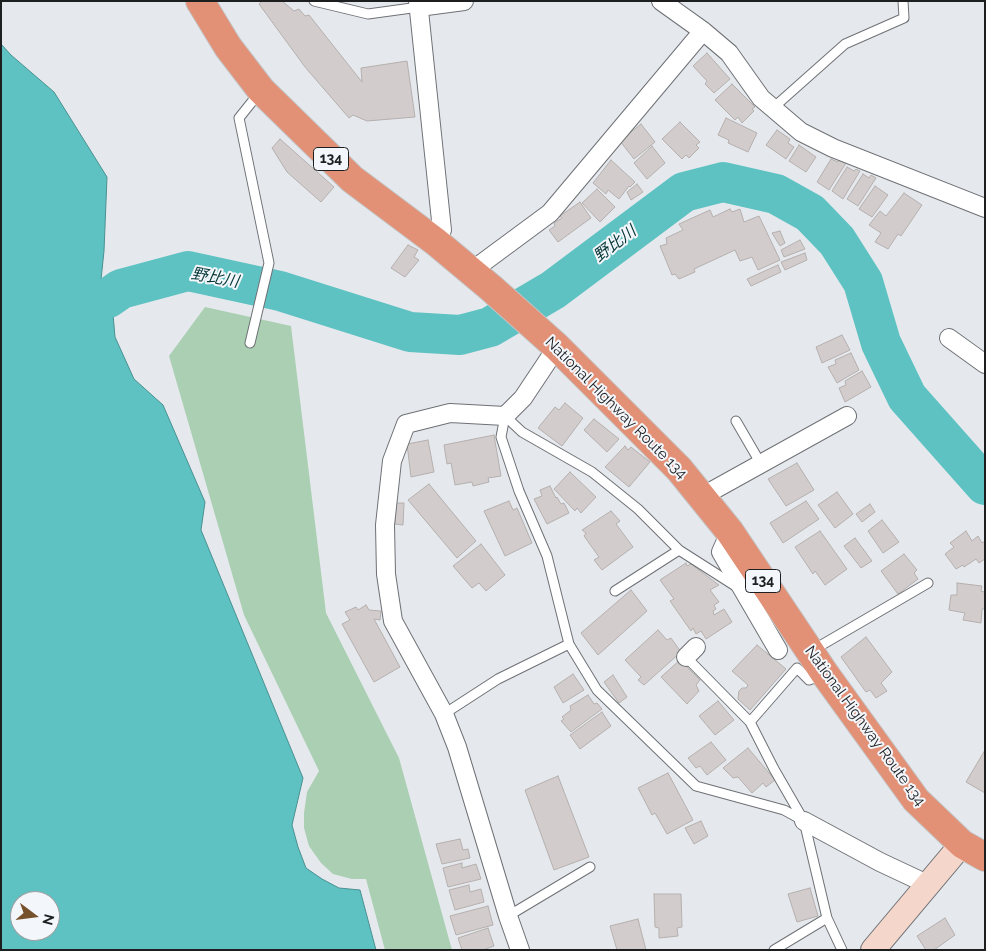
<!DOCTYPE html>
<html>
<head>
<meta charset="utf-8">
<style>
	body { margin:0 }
	#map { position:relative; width:986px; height:951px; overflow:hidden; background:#e5e9ed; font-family:Raleway,sans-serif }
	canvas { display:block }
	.frame { position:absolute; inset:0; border:2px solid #1c1e1f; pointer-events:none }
	.north { position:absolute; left:10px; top:891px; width:50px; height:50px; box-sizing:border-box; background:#f3f6fa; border:1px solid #9da0a2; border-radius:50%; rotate:105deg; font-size:14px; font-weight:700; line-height:20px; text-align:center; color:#1c1e1f }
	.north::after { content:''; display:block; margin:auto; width:18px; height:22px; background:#76522c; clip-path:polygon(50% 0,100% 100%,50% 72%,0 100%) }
</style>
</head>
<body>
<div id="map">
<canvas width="986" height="951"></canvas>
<div class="frame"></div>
<div class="north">N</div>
</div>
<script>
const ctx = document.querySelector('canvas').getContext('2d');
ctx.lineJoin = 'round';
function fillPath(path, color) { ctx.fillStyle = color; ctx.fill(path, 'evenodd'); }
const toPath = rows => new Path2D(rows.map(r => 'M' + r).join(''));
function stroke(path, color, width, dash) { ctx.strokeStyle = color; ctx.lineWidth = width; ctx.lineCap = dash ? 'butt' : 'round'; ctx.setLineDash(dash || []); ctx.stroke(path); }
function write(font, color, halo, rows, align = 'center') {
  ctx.font = font + ' Raleway,"Noto Sans JP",sans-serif'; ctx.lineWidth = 4; ctx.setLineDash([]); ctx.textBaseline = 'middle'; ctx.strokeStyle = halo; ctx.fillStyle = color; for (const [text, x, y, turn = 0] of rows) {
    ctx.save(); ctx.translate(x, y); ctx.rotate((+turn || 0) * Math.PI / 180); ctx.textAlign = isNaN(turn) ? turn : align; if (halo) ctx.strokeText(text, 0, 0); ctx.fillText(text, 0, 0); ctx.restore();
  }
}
fillPath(toPath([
	[205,307,291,326,326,613,399,758,452,950,385,950,366,879,352,879,333,874,321,863,309,846,304,828,304,813,307,792,319,771,244,615,169,356]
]), '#aacfb3');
const water = toPath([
	[1,44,11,55,54,92,107,177,104,251,101,280,113,314,115,337,134,379,163,405,205,502,201,530,303,778,292,825,298,847,306,868,322,879,339,888,360,890,376,950,1,950,1,44],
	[20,901,50,901,50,931,20,931,20,901]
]);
fillPath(water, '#5ec1c2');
stroke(water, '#4a9091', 1);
stroke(toPath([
	[108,298,121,289,188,271,280,291,410,332,460,335,490,327,553,290,684,192,723,182,776,194,810,213,837,241,863,282,881,343,907,397,985,485]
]), '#5ec1c2', 40);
const building = toPath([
	[262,1,282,1,294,11,299,9,305,16,309,15,362,82,361,68,407,61,415,117,367,121,353,115,349,118,305,67,259,4,262,1],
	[707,53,730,79,714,93,705,84,707,81,693,66,707,53],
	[732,84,755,107,752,109,754,111,742,123,738,117,735,120,715,100,732,84],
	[726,118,757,133,748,152,728,143,729,140,718,135,726,118],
	[680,122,700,142,696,145,699,148,689,158,686,155,682,159,662,139,680,122],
	[641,124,655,142,634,159,620,141,641,124],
	[777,130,790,139,788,143,794,147,786,159,766,145,777,130],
	[280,139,334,187,321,202,287,172,272,148,280,139],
	[799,145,816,157,806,172,789,161,799,145],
	[652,146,665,163,647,179,634,163,652,146],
	[831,159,838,162,839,160,846,163,829,190,817,182,831,159],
	[611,160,635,182,630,187,629,186,619,199,608,190,606,194,593,183,611,160],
	[847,167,854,171,856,169,860,171,843,199,832,191,847,167],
	[863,174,869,178,871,175,876,178,858,206,847,199,863,174],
	[637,184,643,192,631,200,627,192,637,184],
	[875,186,888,195,872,217,859,209,875,186],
	[597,189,615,207,600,222,582,203,597,189],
	[904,193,922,205,901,236,898,234,888,249,875,242,881,233,869,225,880,211,886,216,904,193],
	[580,202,591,218,558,242,549,230,555,226,554,223,562,218,560,216,580,202],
	[730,209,732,212,740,209,744,222,759,216,780,260,758,270,752,257,740,261,735,250,694,269,695,272,679,279,675,274,672,275,660,246,667,244,666,238,683,230,679,224,710,210,713,217,730,209],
	[780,231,785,243,780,246,772,233,780,231],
	[800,240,805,249,784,257,781,250,800,240],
	[408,245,418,250,414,257,419,260,405,277,391,268,408,245],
	[805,253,807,260,785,270,781,262,805,253],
	[778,265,781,272,751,286,747,279,778,265],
	[842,335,850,350,822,363,816,347,842,335],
	[851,353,859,370,837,383,828,367,836,364,835,360,851,353],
	[862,371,871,387,845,402,839,388,846,385,845,381,862,371],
	[565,403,583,418,562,446,538,428,555,407,559,410,565,403],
	[594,419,619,439,607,452,584,430,594,419],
	[494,435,501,476,488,478,489,482,473,486,472,482,455,485,451,463,447,464,444,445,494,435],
	[428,440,434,472,411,477,407,444,428,440],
	[625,446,628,450,631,447,650,462,629,487,605,467,625,446],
	[797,463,814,490,786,506,768,479,797,463],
	[570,472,596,497,581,513,577,508,575,511,554,489,570,472],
	[429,484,476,541,457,558,408,500,429,484],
	[550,486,556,498,557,497,561,504,564,503,569,513,547,524,534,499,542,496,540,490,550,486],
	[837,492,853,514,835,528,818,505,837,492],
	[509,501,513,510,517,508,532,543,505,556,484,511,509,501],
	[806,501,819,519,783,543,770,523,806,501],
	[394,503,404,503,403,525,395,524,394,503],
	[870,504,875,512,862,522,856,514,870,504],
	[611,511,620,521,616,524,633,547,602,570,594,560,599,557,584,536,586,533,582,530,611,511],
	[882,520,899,542,883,553,868,531,882,520],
	[820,531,847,569,825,585,815,571,813,574,795,547,820,531],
	[966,531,972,541,978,536,982,543,985,541,985,559,979,563,976,559,964,567,963,565,956,569,945,554,954,547,950,543,966,531],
	[855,538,872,561,861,568,844,546,855,538],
	[481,544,505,575,486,591,479,583,472,588,453,566,481,544],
	[904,554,917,570,914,573,918,579,898,594,881,571,904,554],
	[686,563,687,566,691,564,719,585,710,590,719,602,714,605,716,609,713,611,714,615,724,609,732,622,706,639,701,631,696,634,693,628,691,631,670,601,674,599,660,580,686,563],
	[957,583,982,586,981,591,984,592,985,590,985,609,982,609,981,623,963,620,965,613,949,610,951,595,957,595,957,583],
	[631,590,647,611,598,655,581,633,631,590],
	[366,605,369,610,381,611,380,620,374,619,400,667,374,682,342,624,350,620,345,612,356,607,358,610,366,605],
	[658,630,667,640,671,638,681,652,644,685,638,680,641,677,625,660,658,630],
	[866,637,892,672,881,683,887,691,876,698,870,690,866,692,841,657,866,637],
	[757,645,786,669,750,710,738,699,739,691,742,688,746,688,748,685,732,671,757,645],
	[680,660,700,680,696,685,699,691,687,704,661,677,680,660],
	[573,674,584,690,563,703,554,687,573,674],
	[613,675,627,697,619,703,604,682,613,675],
	[588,695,594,704,597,703,602,709,571,732,561,721,564,719,562,717,571,710,570,706,588,695],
	[718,701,734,720,715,735,699,716,718,701],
	[602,712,611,726,580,749,570,735,602,712],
	[711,742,726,760,707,775,700,766,696,768,688,758,711,742],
	[748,748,775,780,766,787,763,783,752,793,738,777,733,778,723,768,748,748],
	[985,750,985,793,966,782,985,750],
	[668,773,693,820,667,834,655,813,652,815,638,788,668,773],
	[558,776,589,857,554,870,525,790,558,776],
	[701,821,708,836,694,844,685,828,701,821],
	[460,839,463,850,468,849,470,858,442,864,436,844,460,839],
	[462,863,462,868,476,864,481,879,448,887,443,868,462,863],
	[469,885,470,892,481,889,484,902,455,910,449,890,469,885],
	[810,888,818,916,797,922,788,894,810,888],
	[654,894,681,894,682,927,677,928,678,936,659,938,659,928,655,927,654,894],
	[488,906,493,925,456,935,450,916,488,906],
	[945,918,955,935,934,950,926,950,917,936,945,918],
	[638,919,646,950,617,950,610,926,638,919],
	[488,928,494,946,483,950,462,950,458,938,488,928]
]);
fillPath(building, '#d2cdcc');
stroke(building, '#b5afae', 1);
const service = toPath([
	[314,1,368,14,419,7],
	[773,108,845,44,904,18,903,1],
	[250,343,269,263,239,118,259,93],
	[505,416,501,437,519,491,547,556,569,644,597,690,696,786,784,810,804,821],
	[505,416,522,432,592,472,638,509,679,550,737,587],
	[736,421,761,464],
	[615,591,679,550],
	[813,650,928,583],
	[684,655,750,722,774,769,804,821,827,918,842,950],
	[444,714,498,679,569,644],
	[750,722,797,668,809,680,822,675],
	[508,916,590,867],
	[774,950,827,918]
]);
const minor = toPath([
	[418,1,442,230,436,242],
	[661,1,703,31,729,53,761,98,801,132,833,148,985,208],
	[419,7,464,1],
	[473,272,481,264,550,213,703,31],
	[949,338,985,364],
	[701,497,847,416],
	[730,532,721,552,778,650],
	[686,657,696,647],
	[804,821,880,862,929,885],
	[520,950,508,916,457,747,444,714,393,621,386,574,385,525,392,461,406,424,450,413,505,416,523,398,557,347]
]);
const secondary = toPath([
	[873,950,962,844]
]);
const trunk = toPath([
	[200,1,228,47,261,90,352,179,436,242,491,288,557,347,679,469,730,532,825,674,916,800,962,844,985,857]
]);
stroke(service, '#6e7175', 11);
stroke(minor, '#6e7175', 20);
stroke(secondary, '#6e7175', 26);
stroke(trunk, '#c4c4c5', 30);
stroke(service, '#fff', 9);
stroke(minor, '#fff', 18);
stroke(secondary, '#f4d6cb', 24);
stroke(trunk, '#e29076', 28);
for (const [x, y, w] of [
	[331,159,35],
	[763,581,35]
]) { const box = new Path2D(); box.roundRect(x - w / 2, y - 11.5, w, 23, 4); ctx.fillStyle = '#f3f6fa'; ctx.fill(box); stroke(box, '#1c1e1f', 1); }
write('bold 14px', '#1c1e1f', null, [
	["134",331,159],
	["134",763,581]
]);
write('15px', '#1c1e1f', '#f3f6fa', [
	["National Highway Route 134",616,408,45],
	["National Highway Route 134",865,726,54]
]);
write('italic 16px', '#063838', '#f3f6fa', [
	["野比川",615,244,-37],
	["野比川",215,278,10]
]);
</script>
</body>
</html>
